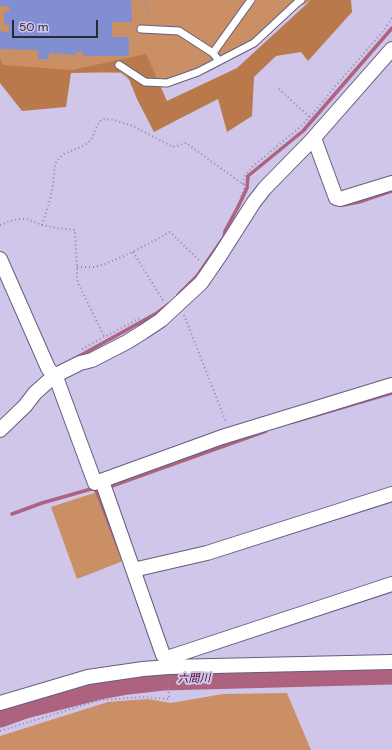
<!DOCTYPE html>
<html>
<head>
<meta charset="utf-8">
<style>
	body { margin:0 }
	#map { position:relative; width:392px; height:750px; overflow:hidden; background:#cfc6ea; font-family:"DM Sans",sans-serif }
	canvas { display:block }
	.scale { position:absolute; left:12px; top:20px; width:86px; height:18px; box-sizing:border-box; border:2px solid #2b2836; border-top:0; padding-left:5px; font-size:12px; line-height:14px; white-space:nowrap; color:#2b2836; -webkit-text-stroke:3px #cfc6ea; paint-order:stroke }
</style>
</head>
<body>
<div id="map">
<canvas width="392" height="750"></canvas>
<div class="scale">50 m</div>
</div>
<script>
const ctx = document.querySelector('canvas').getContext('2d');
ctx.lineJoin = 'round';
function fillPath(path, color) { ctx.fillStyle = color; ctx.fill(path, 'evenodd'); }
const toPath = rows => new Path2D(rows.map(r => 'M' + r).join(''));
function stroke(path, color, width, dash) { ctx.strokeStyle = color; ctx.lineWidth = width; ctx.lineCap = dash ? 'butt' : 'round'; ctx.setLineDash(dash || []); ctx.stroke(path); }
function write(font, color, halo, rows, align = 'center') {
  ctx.font = font + ' "DM Sans","Noto Sans JP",sans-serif'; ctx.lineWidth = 4; ctx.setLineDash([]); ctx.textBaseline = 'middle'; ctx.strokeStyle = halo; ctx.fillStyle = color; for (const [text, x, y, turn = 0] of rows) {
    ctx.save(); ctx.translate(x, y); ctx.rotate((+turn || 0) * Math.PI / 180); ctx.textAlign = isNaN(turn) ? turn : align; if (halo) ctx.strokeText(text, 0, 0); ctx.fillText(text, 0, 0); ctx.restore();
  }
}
fillPath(toPath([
	[0,0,313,0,296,8,238,54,210,71,184,81,156,89,135,84,128,79,121,73,0,68],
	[97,492,123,561,77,579,51,507],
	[287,693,311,750,0,750,0,736,108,702,148,699,171,703,223,694]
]), '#cb8f65');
fillPath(toPath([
	[311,0,351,0,352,12,308,61,301,52,276,56,254,77,252,116,227,132,218,99,177,120,154,132,137,99,126,72,71,73,66,107,22,111,0,83,0,59,3,65,72,70,146,54,167,101,237,68]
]), '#b9794a');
stroke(toPath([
	[343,205,359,202,392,191],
	[178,295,197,276,224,237,225,231,238,207,247,188,248,176,303,131,392,28],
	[74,359,157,313,169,304],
	[293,422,392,393],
	[109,487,266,431],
	[12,514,42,503,91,489,94,489,97,492,119,549],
	[164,671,165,680]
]), '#ad6380', 3.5);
stroke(toPath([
	[0,717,25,708,100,689,128,684,163,680,392,674]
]), '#ad6380', 21);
fillPath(toPath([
	[0,0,131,0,132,22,112,22,112,37,129,37,129,56,83,56,83,52,76,52,76,55,49,53,49,59,38,59,38,50,0,49,0,31,9,32,9,25,4,24,4,12,9,12,9,6,0,6]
]), '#828ed2');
const lane = toPath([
	[141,29,179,31,213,53,219,61],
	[213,53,251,0],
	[119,65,145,82,167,83,198,72,254,43,297,3,301,0]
]);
const street = toPath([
	[314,138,336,198,340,199,392,183],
	[0,259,48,368,57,380,95,483,222,437,392,385],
	[0,430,25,406,35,393,54,376,80,363,92,360,127,342,143,332,161,320,201,283,219,257,254,202,265,188,311,141,392,49],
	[102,481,163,655,167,658,168,666],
	[133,570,207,553,392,494],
	[167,658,392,584],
	[0,703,88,677,143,669,168,667,392,662]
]);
stroke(lane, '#655e7d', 9);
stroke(street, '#655e7d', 16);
stroke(toPath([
	[143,0,147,7,147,20],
	[279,89,314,121],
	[243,184,244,177,253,166,298,129,310,117,339,82,385,29,392,18],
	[0,225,10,221,19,219,27,219,42,225,56,228,75,230,76,250,77,267,77,277,78,283,104,336],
	[42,225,49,204,53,185,55,164,59,158,64,154,85,145,91,140,99,122,102,120,105,119,114,120,133,126,173,147,186,143,244,185,244,190,241,197],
	[133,252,164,302],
	[77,267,94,267,105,264,133,252,170,232,201,262],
	[184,315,226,422],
	[82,349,140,318],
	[0,731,100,700,143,697,169,699,168,678]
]), '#8f88a4', 2, [1, 3]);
stroke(lane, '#fff', 7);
stroke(street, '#fff', 14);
write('italic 11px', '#510b2e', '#cfc6ea', [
	["六間川",194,679,-1]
]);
</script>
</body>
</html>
